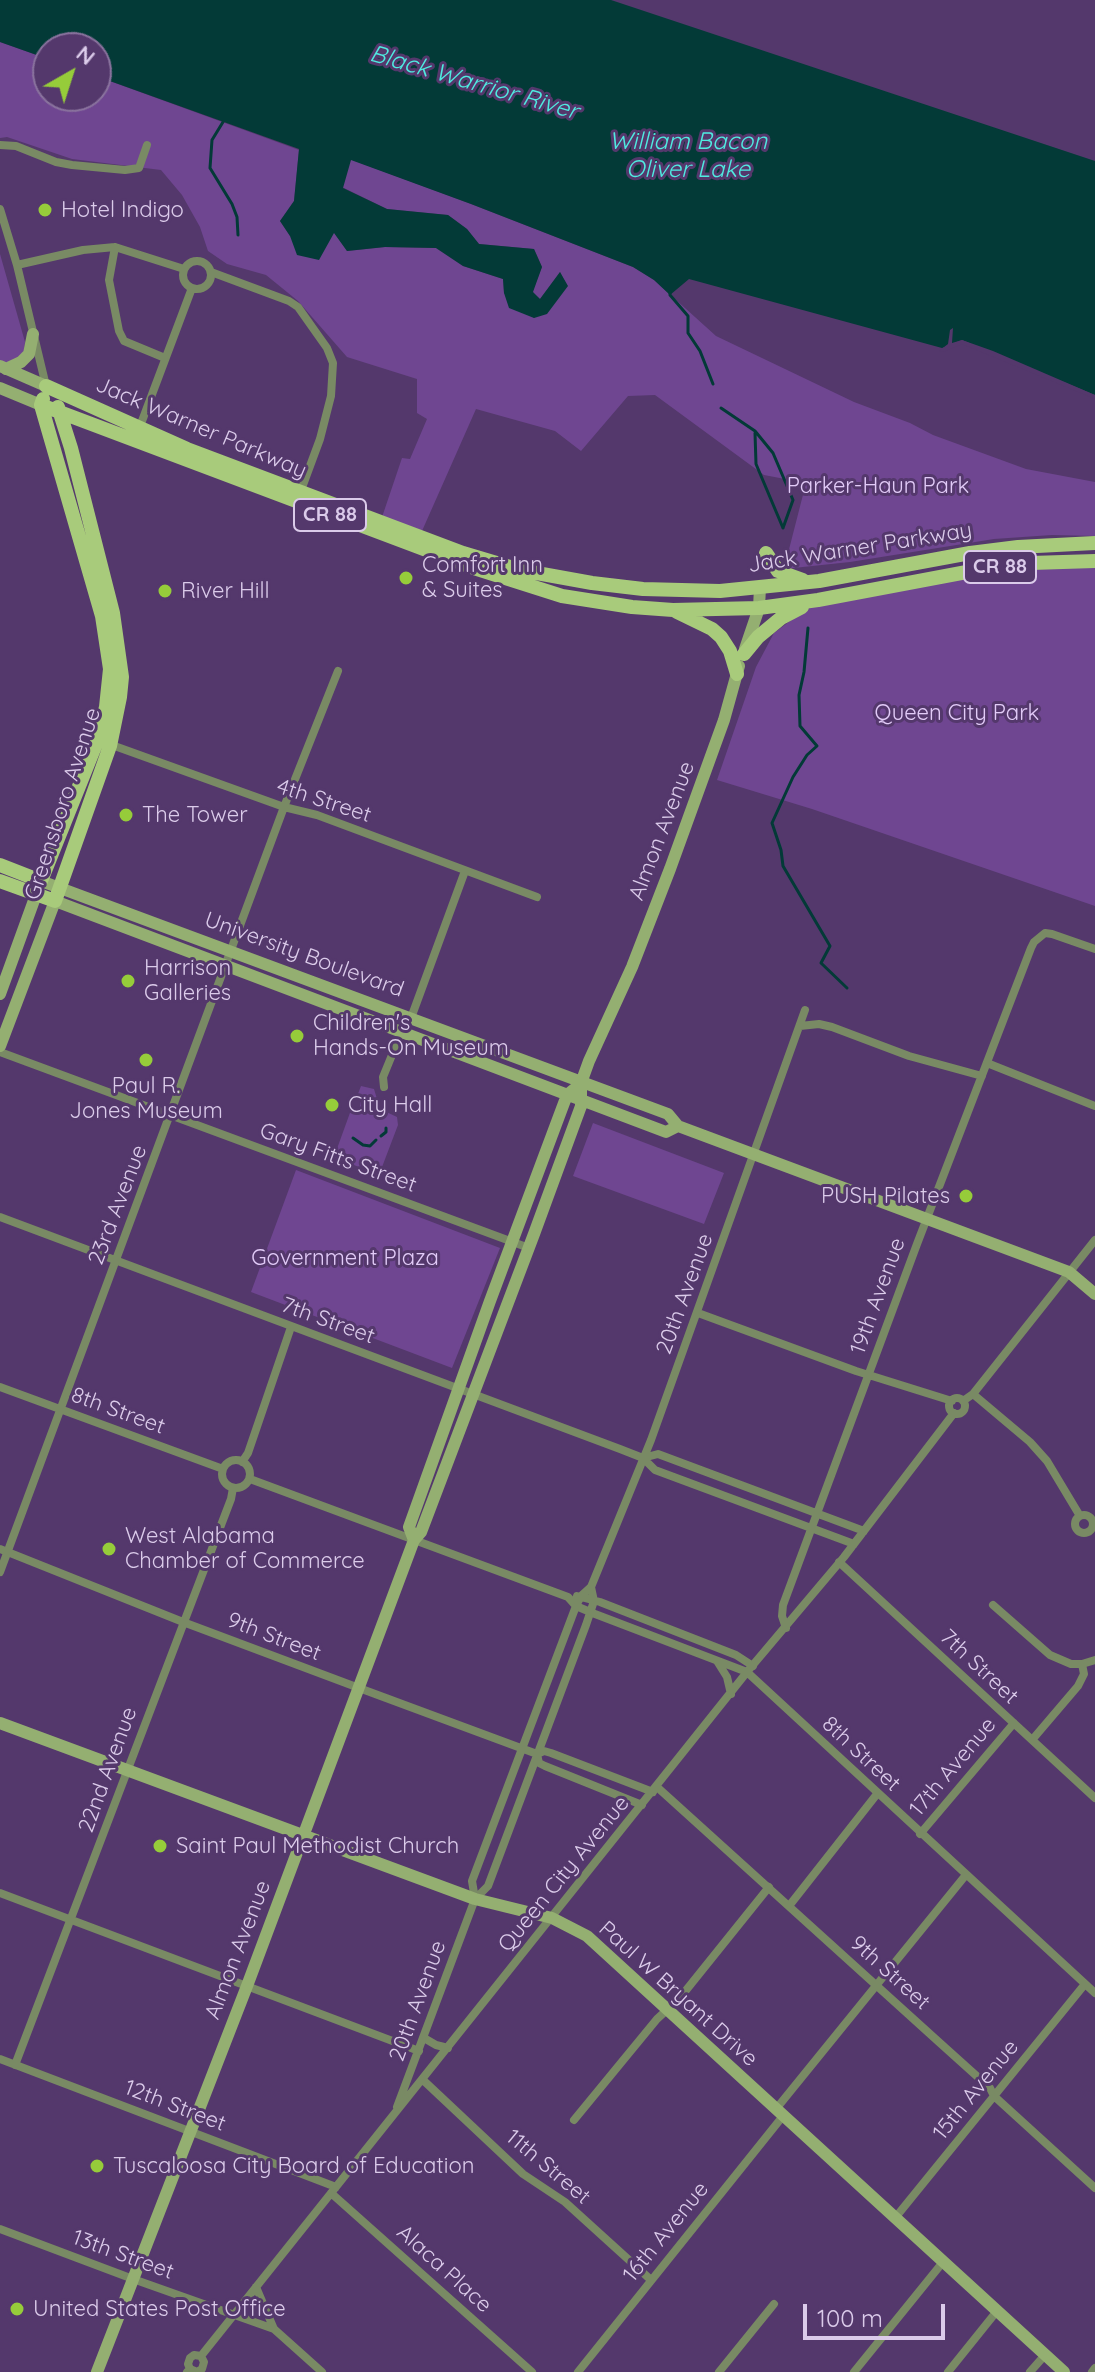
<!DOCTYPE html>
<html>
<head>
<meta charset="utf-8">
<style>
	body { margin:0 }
	#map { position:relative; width:1095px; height:2372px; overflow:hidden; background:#54386c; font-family:Quicksand,sans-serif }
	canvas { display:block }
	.north { position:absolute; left:32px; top:32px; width:80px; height:80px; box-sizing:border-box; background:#54386c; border:2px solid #8a739e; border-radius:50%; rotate:39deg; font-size:22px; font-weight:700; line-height:32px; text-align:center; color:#dbcbea }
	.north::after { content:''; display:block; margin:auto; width:28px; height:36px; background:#96cc3a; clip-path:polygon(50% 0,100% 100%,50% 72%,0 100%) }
	.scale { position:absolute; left:803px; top:2304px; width:142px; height:36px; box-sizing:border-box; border:4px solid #dbcbea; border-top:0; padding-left:10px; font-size:24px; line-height:28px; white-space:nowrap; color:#dbcbea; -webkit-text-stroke:6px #54386c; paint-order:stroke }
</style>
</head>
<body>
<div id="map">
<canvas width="1095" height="2372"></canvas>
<div class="north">N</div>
<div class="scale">100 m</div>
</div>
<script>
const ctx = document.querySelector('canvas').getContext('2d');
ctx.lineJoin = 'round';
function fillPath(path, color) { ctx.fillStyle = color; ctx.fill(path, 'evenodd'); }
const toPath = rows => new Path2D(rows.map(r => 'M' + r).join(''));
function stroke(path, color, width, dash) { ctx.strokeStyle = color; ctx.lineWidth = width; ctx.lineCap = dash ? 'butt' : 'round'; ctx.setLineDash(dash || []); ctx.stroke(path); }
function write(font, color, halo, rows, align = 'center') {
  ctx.font = font + ' Quicksand,sans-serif'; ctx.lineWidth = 6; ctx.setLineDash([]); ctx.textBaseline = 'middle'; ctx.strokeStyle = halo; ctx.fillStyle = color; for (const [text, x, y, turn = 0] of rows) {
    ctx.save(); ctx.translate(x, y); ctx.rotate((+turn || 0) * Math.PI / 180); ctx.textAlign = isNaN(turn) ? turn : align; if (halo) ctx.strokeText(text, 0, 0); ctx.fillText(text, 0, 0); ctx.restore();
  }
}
fillPath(toPath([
	[0,42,48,59,48,96,96,96,96,76,299,150,294,201,280,221,290,236,334,232,347,251,385,247,436,248,463,266,503,279,504,293,534,318,567,286,560,272,540,299,532,292,542,267,534,249,479,244,467,229,448,215,387,209,342,187,350,159,471,204,633,267,654,280,716,336,854,402,910,423,933,435,1026,469,1095,482,1095,536,1052,535,994,539,850,562,784,569,806,483,764,475,655,395,628,396,581,451,555,431,476,409,418,540,379,526,402,458,410,459,427,419,417,413,417,379,347,357,298,301,266,275,227,264,208,251,200,227,182,195,161,170,72,159,7,137,0,138],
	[0,254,25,342,24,352,11,363,0,362],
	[1095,561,1095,906,812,809,717,780,756,667,774,633,818,600,905,583],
	[361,1086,374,1089,380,1109,397,1117,398,1125,379,1175,334,1157,351,1110,359,1111,361,1101,356,1099],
	[593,1123,724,1173,704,1224,573,1176],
	[296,1170,500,1248,452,1368,251,1292]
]), '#6f4691');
fillPath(toPath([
	[0,0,611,0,1095,161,1095,395,962,340,942,348,689,279,670,295,654,280,633,267,471,204,351,160,343,188,387,209,448,215,467,229,479,244,534,249,542,267,533,292,540,299,560,272,568,286,547,314,534,318,509,308,504,293,503,279,463,266,436,248,385,247,347,251,334,233,319,260,297,255,290,236,280,221,294,201,299,149,96,76,96,48,48,48,48,59,0,42]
]), '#033a37');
fillPath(toPath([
	[953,328,952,343,962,340,993,351,1095,395,1095,399,962,344,943,352,939,351,948,344,950,330]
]), '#54386c');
stroke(toPath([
	[223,122,212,140,210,168,232,204,237,217,238,235],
	[670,292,670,295,688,316,688,333,700,351,713,384],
	[721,408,755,431,773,453,793,500,783,528],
	[755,433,756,464,783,528],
	[808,628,804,672,799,695,800,726,817,746,807,755,793,777,772,823,781,850,783,866,830,946,821,963,847,988],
	[381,1136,386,1132,386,1128],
	[353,1138,363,1145,370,1146,376,1140]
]), '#033a37', 3);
stroke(toPath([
	[0,145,16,146,56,162,72,165,125,170,139,168,147,145],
	[0,209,17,265,46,386],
	[115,247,109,280,119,331,124,341,165,358],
	'183 275a14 14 0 1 1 28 0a14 14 0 1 1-28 0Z',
	[17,265,83,250,115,247,184,269],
	[211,272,289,301,298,307,327,348,333,363,331,396,320,439,300,493],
	[139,429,192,288],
	[109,744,284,807,317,815,537,897],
	[800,1026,819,1024,832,1027,909,1056,982,1076],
	[0,1052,529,1248],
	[987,1063,1095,1106],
	[384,1087,383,1077,401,1033,411,1018,465,871],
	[0,1217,620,1449,643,1458,655,1470,854,1544],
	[698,1313,856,1371,952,1401],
	[0,1387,223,1469],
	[973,1394,1030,1442,1047,1461,1080,1516],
	'949 1406a8 8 0 1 1 16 0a8 8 0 1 1-16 0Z',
	[963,1401,973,1394,1095,1240],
	[643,1458,658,1454,864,1531],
	'222 1474a14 14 0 1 1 28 0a14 14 0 1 1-28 0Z',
	[242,1462,248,1453,291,1327],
	[250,1479,568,1597,576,1606,595,1614,747,1672,1095,1993],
	'1075 1524a9 9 0 1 1 18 0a9 9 0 1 1-18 0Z',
	[0,1549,183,1622,359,1688,537,1754,544,1751,551,1753,653,1792],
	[839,1562,1095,1798],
	[0,1572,284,807,338,671],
	[577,1596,600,1602,736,1655,753,1666],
	[993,1605,1050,1655,1071,1664,1082,1664,1095,1660],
	[786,1628,782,1616,783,1605,917,1244,1031,948,1034,942,1045,933,1052,934,1095,949],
	[717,1661,727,1677,731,1694],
	[1032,1740,1078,1686,1084,1674,1082,1664],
	[537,1754,539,1763,545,1766,642,1805],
	[657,1787,940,2043,990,2088,994,2096,1095,2188],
	[920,1834,1014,1723],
	[0,1893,419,2051],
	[475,1899,472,1881,576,1606,581,1596,591,1587,651,1440,805,1010],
	[789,1906,877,1794],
	[424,2038,436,2045,448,2048],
	[0,2059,336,2187],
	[15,2065,231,1499,233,1488],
	[423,2080,523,2174,565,2202,651,2280],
	[397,2107,475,1899,488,1886,586,1625,594,1601,591,1587],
	[776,2109,965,1876],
	[574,2120,657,2019,679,1999,769,1887],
	[331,2193,532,2372],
	[895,2218,1085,1984],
	[0,2229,133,2279,274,2329],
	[256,2287,274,2329,322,2372],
	[190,2369,197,2372,202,2369,204,2362,201,2356],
	[187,2372,190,2369,188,2364,190,2358,194,2355,201,2356,747,1672,844,1557,954,1413],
	[578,2372,783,2116],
	[719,2372,774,2304],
	[854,2372,943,2262],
	[948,2372,997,2311],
	[1030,2372,1045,2355],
	[1092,2372,1095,2368]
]), '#798a64', 8);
stroke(toPath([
	[0,366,46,386],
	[6,369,21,362,29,354,33,334],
	[0,388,41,405],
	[745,649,759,608,760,587],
	[0,994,41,881,668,1114,678,1126,1069,1272,1095,1294],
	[0,1046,55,901,666,1132,678,1126],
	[414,1540,409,1527,490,1301,561,1111,567,1095,573,1090],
	[0,1723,475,1899,552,1918,587,1936,1064,2372],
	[97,2372,247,1986,414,1540,421,1532,534,1234,581,1106,581,1083,589,1061,632,967,670,869,724,720,739,666]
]), '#94af71', 12);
stroke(toPath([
	[46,386,187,449,463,553,520,570,592,583,643,589,720,591,819,581,970,553,1018,547,1095,543],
	[41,405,474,568,562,596,632,607,673,610,759,608,818,600,972,571,1031,563,1095,561],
	[766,553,778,571,803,580],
	[677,612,712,629,721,637,730,651,737,674],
	[744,654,758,637,781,618,802,607],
	[0,865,41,881,98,739,106,707,110,669,102,616,41,405,43,399],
	[0,881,55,901,110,746,120,697,122,677,113,613,71,448,58,407]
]), '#a8cb7b', 14);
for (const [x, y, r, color] of [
	[45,210,8,"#96cc3a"],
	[406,578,8,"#96cc3a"],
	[165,591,8,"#96cc3a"],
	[126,815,8,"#96cc3a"],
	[128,981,8,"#96cc3a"],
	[297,1036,8,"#96cc3a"],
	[146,1060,8,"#96cc3a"],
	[332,1105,8,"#96cc3a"],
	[966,1196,8,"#96cc3a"],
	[109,1549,8,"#96cc3a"],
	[160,1846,8,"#96cc3a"],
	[97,2166,8,"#96cc3a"],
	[17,2309,8,"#96cc3a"]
]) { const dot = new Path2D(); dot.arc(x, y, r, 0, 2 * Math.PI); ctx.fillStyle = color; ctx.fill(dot); stroke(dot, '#54386c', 3); }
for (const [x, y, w] of [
	[330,515,72],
	[1000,567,72]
]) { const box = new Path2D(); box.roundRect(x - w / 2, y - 16, w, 32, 6); ctx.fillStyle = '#54386c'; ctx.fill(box); stroke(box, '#dbcbea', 2); }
write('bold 20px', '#dbcbea', null, [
	["CR 88",330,515],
	["CR 88",1000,567]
]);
write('22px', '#dbcbea', '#54386c', [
	["Hotel Indigo",61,210],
	["Comfort Inn",422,565],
	["& Suites",422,590],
	["River Hill",181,591],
	["The Tower",142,815],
	["Harrison",144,968],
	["Galleries",144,993],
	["Children's",313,1023],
	["Hands-On Museum",313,1048],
	["Paul R.",146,1086,"center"],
	["Jones Museum",146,1111,"center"],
	["City Hall",348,1105],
	["PUSH Pilates",950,1196,"right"],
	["West Alabama",125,1536],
	["Chamber of Commerce",125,1561],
	["Saint Paul Methodist Church",176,1846],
	["Tuscaloosa City Board of Education",113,2166],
	["United States Post Office",33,2309]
], 'left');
write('22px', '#dbcbea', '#54386c', [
	["Jack Warner Parkway",201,428,23],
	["Jack Warner Parkway",860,548,-9],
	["4th Street",324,801,18],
	["Greensboro Avenue",63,804,-72],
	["Almon Avenue",662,831,-69],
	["University Boulevard",304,955,20],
	["Gary Fitts Street",338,1158,20],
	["23rd Avenue",118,1205,-69],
	["20th Avenue",685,1294,-70],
	["19th Avenue",878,1296,-70],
	["7th Street",328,1321,20],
	["8th Street",118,1411,20],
	["9th Street",274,1637,21],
	["7th Street",979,1667,43],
	["8th Street",861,1754,43],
	["17th Avenue",953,1767,-50],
	["22nd Avenue",108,1770,-70],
	["Queen City Avenue",564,1874,-51],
	["Almon Avenue",238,1950,-69],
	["9th Street",890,1973,42],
	["Paul W Bryant Drive",678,1994,42],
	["20th Avenue",418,2001,-70],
	["15th Avenue",976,2090,-51],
	["12th Street",175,2106,21],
	["11th Street",548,2167,40],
	["16th Avenue",666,2232,-51],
	["13th Street",123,2255,20],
	["Alaca Place",444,2269,42]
]);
write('22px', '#e2cbf8', '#54386c', [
	["Parker-Haun Park",878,486],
	["Queen City Park",957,713],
	["Government Plaza",345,1258]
]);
write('italic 24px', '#4febe0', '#54386c', [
	["Black Warrior River",474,83,16],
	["William Bacon",688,142],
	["Oliver Lake",688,170]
]);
</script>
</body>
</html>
